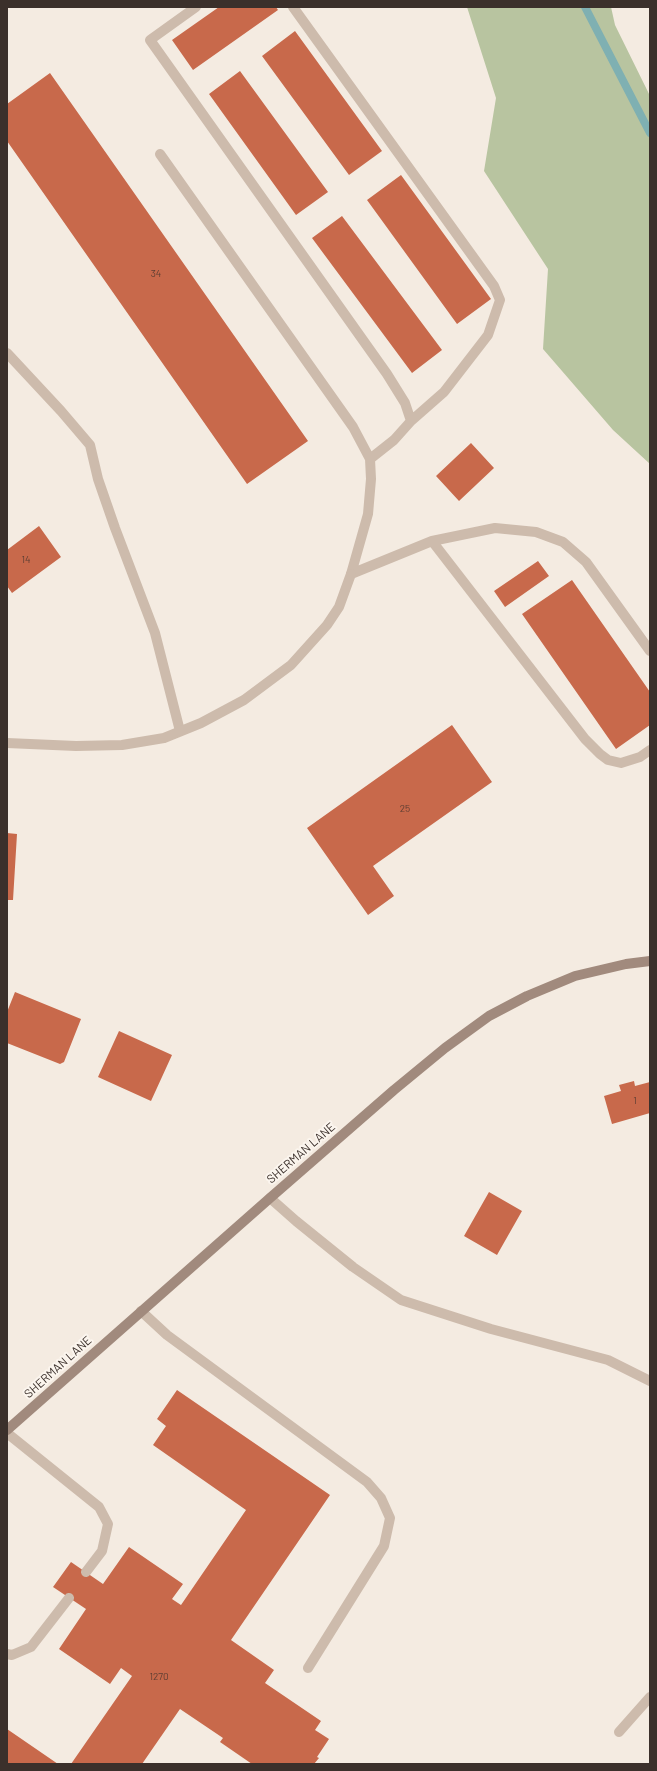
<!DOCTYPE html>
<html>
<head>
<meta charset="utf-8">
<style>
	body { margin:0 }
	#map { position:relative; width:657px; height:1771px; overflow:hidden; background:#f4ebe1; font-family:Barlow,sans-serif }
	canvas { display:block }
	.frame { position:absolute; inset:0; border:8px solid #3b302b; pointer-events:none }
</style>
</head>
<body>
<div id="map">
<canvas width="657" height="1771"></canvas>
<div class="frame"></div>
</div>
<script>
const ctx = document.querySelector('canvas').getContext('2d');
ctx.lineJoin = 'round';
function fillPath(path, color) { ctx.fillStyle = color; ctx.fill(path, 'evenodd'); }
const toPath = rows => new Path2D(rows.map(r => 'M' + r).join(''));
function stroke(path, color, width, dash) { ctx.strokeStyle = color; ctx.lineWidth = width; ctx.lineCap = dash ? 'butt' : 'round'; ctx.setLineDash(dash || []); ctx.stroke(path); }
function write(font, color, halo, rows, align = 'center') {
  ctx.font = font + ' Barlow,sans-serif'; ctx.lineWidth = 4; ctx.setLineDash([]); ctx.textBaseline = 'middle'; ctx.strokeStyle = halo; ctx.fillStyle = color; for (const [text, x, y, turn = 0] of rows) {
    ctx.save(); ctx.translate(x, y); ctx.rotate((+turn || 0) * Math.PI / 180); ctx.textAlign = isNaN(turn) ? turn : align; if (halo) ctx.strokeText(text, 0, 0); ctx.fillText(text, 0, 0); ctx.restore();
  }
}
fillPath(toPath([
	[467,7,611,7,615,25,650,96,650,464,613,430,543,349,548,269,484,171,496,98]
]), '#b8c4a0');
stroke(toPath([
	[585,7,650,133]
]), '#7fb0b2', 8);
fillPath(toPath([
	[219,7,276,7,278,10,193,70,172,40],
	[295,31,382,151,349,175,262,56],
	[240,71,328,192,296,215,209,94],
	[50,73,308,441,247,484,7,141,7,104],
	[401,175,491,299,457,324,367,200],
	[342,216,442,350,412,373,312,238],
	[471,443,494,468,459,501,436,476],
	[39,526,61,557,12,593,7,586,7,550],
	[538,561,549,576,505,607,494,591],
	[572,580,650,692,650,725,616,749,522,614],
	[452,725,492,782,373,866,394,896,368,915,307,828],
	[7,833,17,834,13,900,7,900],
	[15,992,81,1019,64,1062,60,1064,7,1043,7,1012],
	[119,1031,172,1055,151,1101,98,1077],
	[634,1081,635,1086,650,1082,650,1113,612,1124,604,1096,621,1091,619,1085],
	[489,1192,522,1211,497,1255,464,1236],
	[177,1390,330,1495,231,1640,274,1670,265,1683,321,1721,315,1730,329,1739,317,1757,319,1758,314,1764,252,1764,220,1742,223,1738,180,1709,142,1764,71,1764,132,1676,121,1668,110,1684,59,1649,86,1609,53,1587,71,1562,103,1584,129,1547,183,1584,172,1599,181,1605,246,1510,153,1445,166,1426,157,1419],
	[7,1729,58,1764,7,1764]
]), '#c8694b');
stroke(toPath([
	[196,7,150,40,387,374,405,403,411,421],
	[293,7,494,286,500,300,488,335,444,392,411,421,394,440,370,459],
	[160,154,353,427,370,459,371,479,368,514,351,574],
	[7,353,61,411,90,445,98,479,115,528,155,633,180,731],
	[432,541,585,739,600,754,608,760,621,763,640,757,650,750],
	[351,574,432,541,495,528,536,532,563,542,586,562,650,651],
	[270,1198,296,1221,353,1267,401,1300,491,1329,608,1360,650,1381],
	[141,1311,167,1335,367,1482,381,1498,390,1518,384,1546,308,1668],
	[7,1433,99,1507,108,1524,102,1551,86,1572],
	[7,1654,12,1655,31,1647,69,1598],
	[619,1732,650,1697]
]), '#cdbbac', 10);
stroke(toPath([
	[7,743,76,746,122,745,164,738,201,723,244,700,291,665,327,625,339,607,351,574]
]), '#cdbbac', 10);
stroke(toPath([
	[7,1430,270,1198,394,1090,445,1048,489,1016,527,996,575,976,626,964,650,961]
]), '#a18a7d', 10);
write('10px', '#5e3e33', null, [
	["34",156,274],
	["14",26,560],
	["25",405,809],
	["1",635,1101],
	["1270",159,1677]
]);
write('12px', '#3b302b', '#fbf5ee', [
	["SHERMAN LANE",301,1153,-41],
	["SHERMAN LANE",58,1367,-42]
]);
</script>
</body>
</html>
